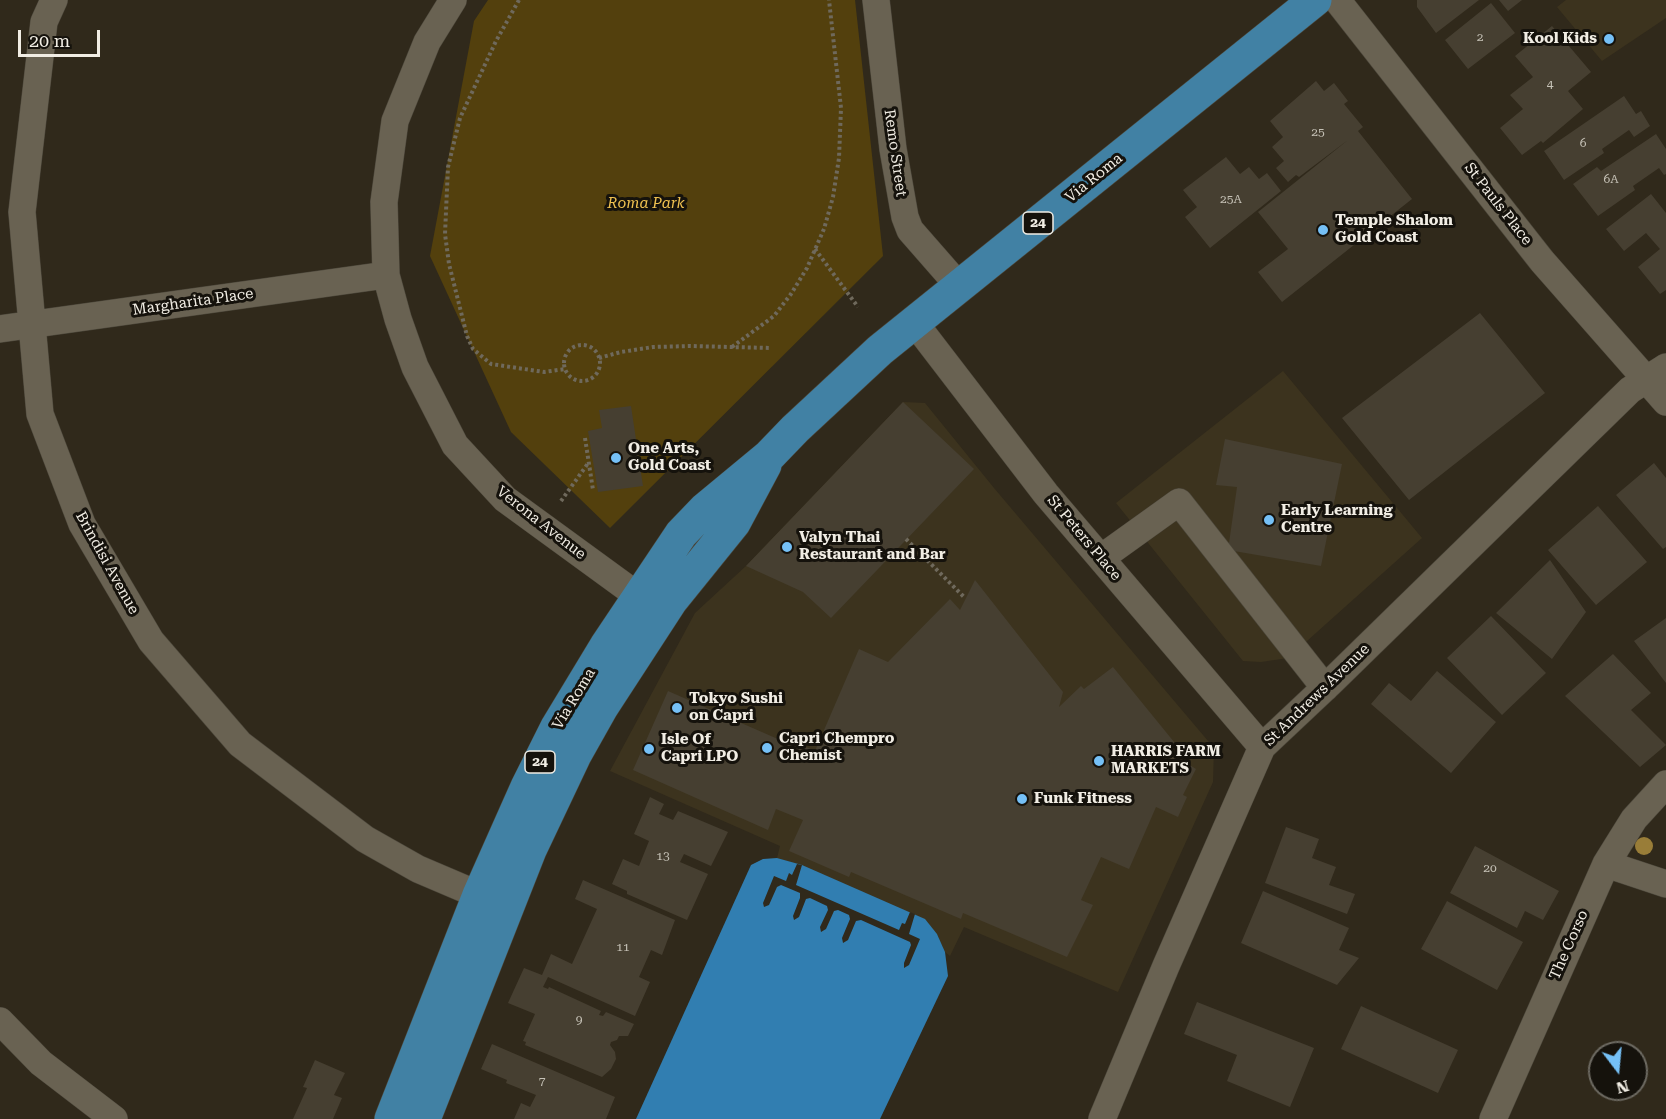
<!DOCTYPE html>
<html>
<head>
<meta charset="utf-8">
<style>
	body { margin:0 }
	#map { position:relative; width:1666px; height:1119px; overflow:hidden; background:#30291b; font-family:"Roboto Serif",serif }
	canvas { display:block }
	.north { position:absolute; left:1588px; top:1041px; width:60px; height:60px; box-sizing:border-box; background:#15120c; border:2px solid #6d6a62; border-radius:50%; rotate:164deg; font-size:16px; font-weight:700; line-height:24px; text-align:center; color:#f1ede4 }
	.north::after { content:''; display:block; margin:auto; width:21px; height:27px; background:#75c0f6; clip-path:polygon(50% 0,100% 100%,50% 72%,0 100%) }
	.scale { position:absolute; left:18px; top:30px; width:82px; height:27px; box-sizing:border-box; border:3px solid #f1ede4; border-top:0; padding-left:8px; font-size:18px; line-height:21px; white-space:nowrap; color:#f1ede4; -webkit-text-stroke:4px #15120c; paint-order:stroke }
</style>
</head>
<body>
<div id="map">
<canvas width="1666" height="1119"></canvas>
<div class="north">N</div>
<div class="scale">20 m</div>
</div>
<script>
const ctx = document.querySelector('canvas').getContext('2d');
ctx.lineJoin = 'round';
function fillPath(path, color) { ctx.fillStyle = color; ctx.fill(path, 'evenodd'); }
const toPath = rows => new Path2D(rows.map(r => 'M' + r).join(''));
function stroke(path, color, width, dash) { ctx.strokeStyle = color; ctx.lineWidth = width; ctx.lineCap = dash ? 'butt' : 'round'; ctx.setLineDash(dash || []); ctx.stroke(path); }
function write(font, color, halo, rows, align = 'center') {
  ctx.font = font + ' "Roboto Serif",serif'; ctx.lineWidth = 6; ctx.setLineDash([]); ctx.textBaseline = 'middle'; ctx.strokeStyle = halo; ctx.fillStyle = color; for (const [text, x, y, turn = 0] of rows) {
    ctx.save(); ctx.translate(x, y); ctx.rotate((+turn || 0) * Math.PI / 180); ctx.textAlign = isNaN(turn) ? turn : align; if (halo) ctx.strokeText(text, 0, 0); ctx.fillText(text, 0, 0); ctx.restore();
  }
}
fillPath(toPath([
	[1566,0,1666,0,1666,18,1602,61,1557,7],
	[1283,371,1422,538,1288,658,1261,662,1243,661,1116,503],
	[903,402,925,403,994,488,1214,748,1213,782,1118,992,964,927,950,956,945,952,937,934,803,866,777,858,780,846,610,771,695,613,746,566]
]), '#3c331e');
fillPath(toPath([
	[488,0,855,0,883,256,610,528,511,432,430,256,474,21]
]), '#53400d');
fillPath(toPath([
	[777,858,802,865,925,919,937,934,945,952,948,976,880,1119,636,1119,751,865,763,859]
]), '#317eb1');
fillPath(toPath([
	[797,864,802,865,796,885,899,930,902,923,905,924,910,912,915,914,909,934,920,939,909,965,904,968,904,963,911,945,910,942,861,920,856,921,848,940,843,943,842,938,850,919,849,915,838,910,834,911,826,929,821,932,820,927,828,910,827,906,810,898,806,899,799,917,794,920,793,916,800,898,800,893,781,885,777,887,769,905,764,907,763,903,774,876,786,881,789,873,792,875]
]), '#30291b');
fillPath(toPath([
	[1417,0,1479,0,1436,33,1417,7],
	[1499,0,1522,0,1508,11],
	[1491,3,1515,33,1468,69,1445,40],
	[1552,26,1591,72,1568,91,1583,109,1543,143,1541,141,1522,155,1500,128,1523,109,1510,95,1533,77,1515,56],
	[1316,81,1324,91,1334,83,1348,101,1344,104,1363,127,1358,131,1412,199,1282,302,1258,272,1288,249,1258,212,1348,140,1299,177,1296,175,1288,182,1276,168,1284,161,1272,147,1283,137,1270,121],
	[1624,96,1636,114,1641,111,1650,126,1634,137,1629,130,1602,149,1604,153,1564,180,1544,151],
	[1656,134,1666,149,1666,174,1664,175,1659,168,1633,186,1635,190,1598,216,1573,184,1597,167,1601,171],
	[1226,157,1240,174,1249,167,1259,179,1267,173,1281,191,1210,248,1185,217,1197,207,1183,190],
	[1651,194,1666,213,1666,290,1660,294,1638,267,1660,249,1646,233,1624,251,1606,229],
	[1480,313,1545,393,1409,500,1342,418],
	[903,402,974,469,831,618,803,592,746,566],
	[631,406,643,486,598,492,588,431,602,428,599,410],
	[1225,439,1342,464,1321,566,1228,550,1237,487,1216,485],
	[1654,463,1666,478,1666,547,1663,549,1616,495],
	[1598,506,1647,562,1596,605,1548,550],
	[1550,560,1586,612,1552,659,1496,613],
	[975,580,1063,692,1059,707,1081,686,1084,689,1113,667,1183,753,1180,759,1196,769,1183,795,1187,797,1178,817,1156,807,1129,869,1101,857,1081,900,1093,905,1067,957,963,913,961,919,851,872,849,877,789,851,803,820,776,809,768,830,633,770,668,691,803,750,804,746,815,751,859,649,888,662,950,599,960,610],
	[1491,616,1546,673,1502,715,1447,658],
	[1666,618,1666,683,1634,641],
	[1613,654,1651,693,1631,710,1666,745,1640,767,1565,696],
	[1437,671,1496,722,1451,773,1371,704,1389,683,1411,701],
	[650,797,664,804,659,814,673,820,678,811,728,832,711,866,684,854,680,862,708,874,687,920,627,894,627,891,612,884,623,859,639,866,649,841,634,834],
	[1286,827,1319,839,1312,858,1336,867,1329,885,1355,894,1347,914,1265,883],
	[1475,846,1559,891,1543,920,1525,911,1517,928,1450,893],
	[583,880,675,920,662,955,651,950,639,977,650,982,635,1016,548,977,543,987,548,989,549,987,601,1011,599,1015,603,1016,606,1012,634,1024,628,1036,619,1036,617,1040,611,1042,610,1045,615,1052,616,1059,611,1069,602,1077,525,1045,526,1042,523,1041,535,1014,508,1003,524,968,542,975,551,954,572,964,597,909,575,899],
	[1263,891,1349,928,1339,950,1359,958,1337,985,1241,943],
	[1447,901,1523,942,1497,990,1421,949],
	[1197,1002,1314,1048,1290,1107,1227,1081,1237,1055,1184,1034],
	[1361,1006,1458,1050,1438,1093,1341,1049],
	[492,1044,615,1097,606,1119,514,1119,521,1103,530,1107,536,1095,506,1083,507,1080,481,1069],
	[315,1060,345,1073,334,1095,342,1098,333,1119,293,1119,307,1088,303,1087]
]), '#463f31');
const minor = toPath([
	[54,0,44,22,22,212,40,414,82,524,151,641,240,744,365,839,418,869,479,895],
	[453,0,427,42,395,121,384,202,386,275,398,319,415,367,455,445,505,499,638,596],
	[876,0,893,149,905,217,910,230,959,286],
	[1337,0,1542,261,1666,402],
	[914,322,1046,494,1262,747],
	[0,329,386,275],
	[1101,558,1179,502,1325,688],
	[1606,864,1666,884],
	[0,1021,41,1063,114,1119],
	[1102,1119,1166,966,1262,747,1330,683,1630,390,1666,367],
	[1493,1119,1606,864,1634,819,1666,784]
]);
const major = toPath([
	[391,1119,479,895,527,787,557,727,606,646,681,534,705,509,769,456,795,429,880,350,1315,0],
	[424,1119,530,850,575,755,602,707,671,601,734,523,765,465]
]);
stroke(minor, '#4c473b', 28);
stroke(major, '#4c473b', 34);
stroke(toPath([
	[519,0,496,41,460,118,448,167,445,234,449,264,467,336,473,349,491,364,544,372,565,369],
	[815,249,858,307],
	'564 363a18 18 0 1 1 36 0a18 18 0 1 1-36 0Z',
	[732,347,774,316,791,294,807,268,824,229,833,197,839,158,841,108,829,0],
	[599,358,621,352,653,347,690,346,771,348],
	[585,438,593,490],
	[561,501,589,462],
	[906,539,965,598]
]), '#6f695c', 4, [3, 3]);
stroke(minor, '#696252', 27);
stroke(major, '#4181a4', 33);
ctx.fillStyle = '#997d38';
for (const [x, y] of [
	[1644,846]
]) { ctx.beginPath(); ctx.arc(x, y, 9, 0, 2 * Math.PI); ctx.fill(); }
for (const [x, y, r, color] of [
	[1609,39,6,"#75c0f6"],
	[1323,230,6,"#75c0f6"],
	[616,458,6,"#75c0f6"],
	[1269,520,6,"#75c0f6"],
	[787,547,6,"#75c0f6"],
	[677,708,6,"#75c0f6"],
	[767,748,6,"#75c0f6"],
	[649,749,6,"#75c0f6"],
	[1099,761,6,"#75c0f6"],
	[1022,799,6,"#75c0f6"]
]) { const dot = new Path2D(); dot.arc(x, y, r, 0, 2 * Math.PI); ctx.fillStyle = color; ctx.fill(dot); stroke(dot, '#15120c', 2); }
write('12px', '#c6c2b7', null, [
	["2",1480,37],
	["4",1550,84],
	["25",1318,132],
	["6",1583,143],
	["6A",1611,179],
	["25A",1231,199],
	["13",663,856],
	["20",1490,868],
	["11",623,947],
	["9",579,1020],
	["7",542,1081]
]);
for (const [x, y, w] of [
	[1038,223,30],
	[540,762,30]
]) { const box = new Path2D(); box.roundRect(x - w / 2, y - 11, w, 22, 4.5); ctx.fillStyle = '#15120c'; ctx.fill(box); stroke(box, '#f1ede4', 1.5); }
write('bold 14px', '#f1ede4', null, [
	["24",1038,223],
	["24",540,762]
]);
write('bold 15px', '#f1ede4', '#15120c', [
	["Kool Kids",1597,39,"right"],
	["Temple Shalom",1335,221],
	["Gold Coast",1335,238],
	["One Arts,",628,449],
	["Gold Coast",628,466],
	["Early Learning",1281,511],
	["Centre",1281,528],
	["Valyn Thai",799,538],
	["Restaurant and Bar",799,555],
	["Tokyo Sushi",689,699],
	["on Capri",689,716],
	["Capri Chempro",779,739],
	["Chemist",779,756],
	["Isle Of",661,740],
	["Capri LPO",661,757],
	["HARRIS FARM",1111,752],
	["MARKETS",1111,769],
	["Funk Fitness",1034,799]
], 'left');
write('15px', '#f1ede4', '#15120c', [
	["Remo Street",895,153,82],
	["Via Roma",1094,178,-39],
	["St Pauls Place",1498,204,52],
	["Margharita Place",193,302,-8],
	["Verona Avenue",541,523,38],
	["St Peters Place",1084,538,50],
	["Brindisi Avenue",107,563,61],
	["St Andrews Avenue",1317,695,-44],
	["Via Roma",574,699,-59],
	["The Corso",1569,945,-66]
]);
write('italic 15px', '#efc150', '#15120c', [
	["Roma Park",646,204]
]);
</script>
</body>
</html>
